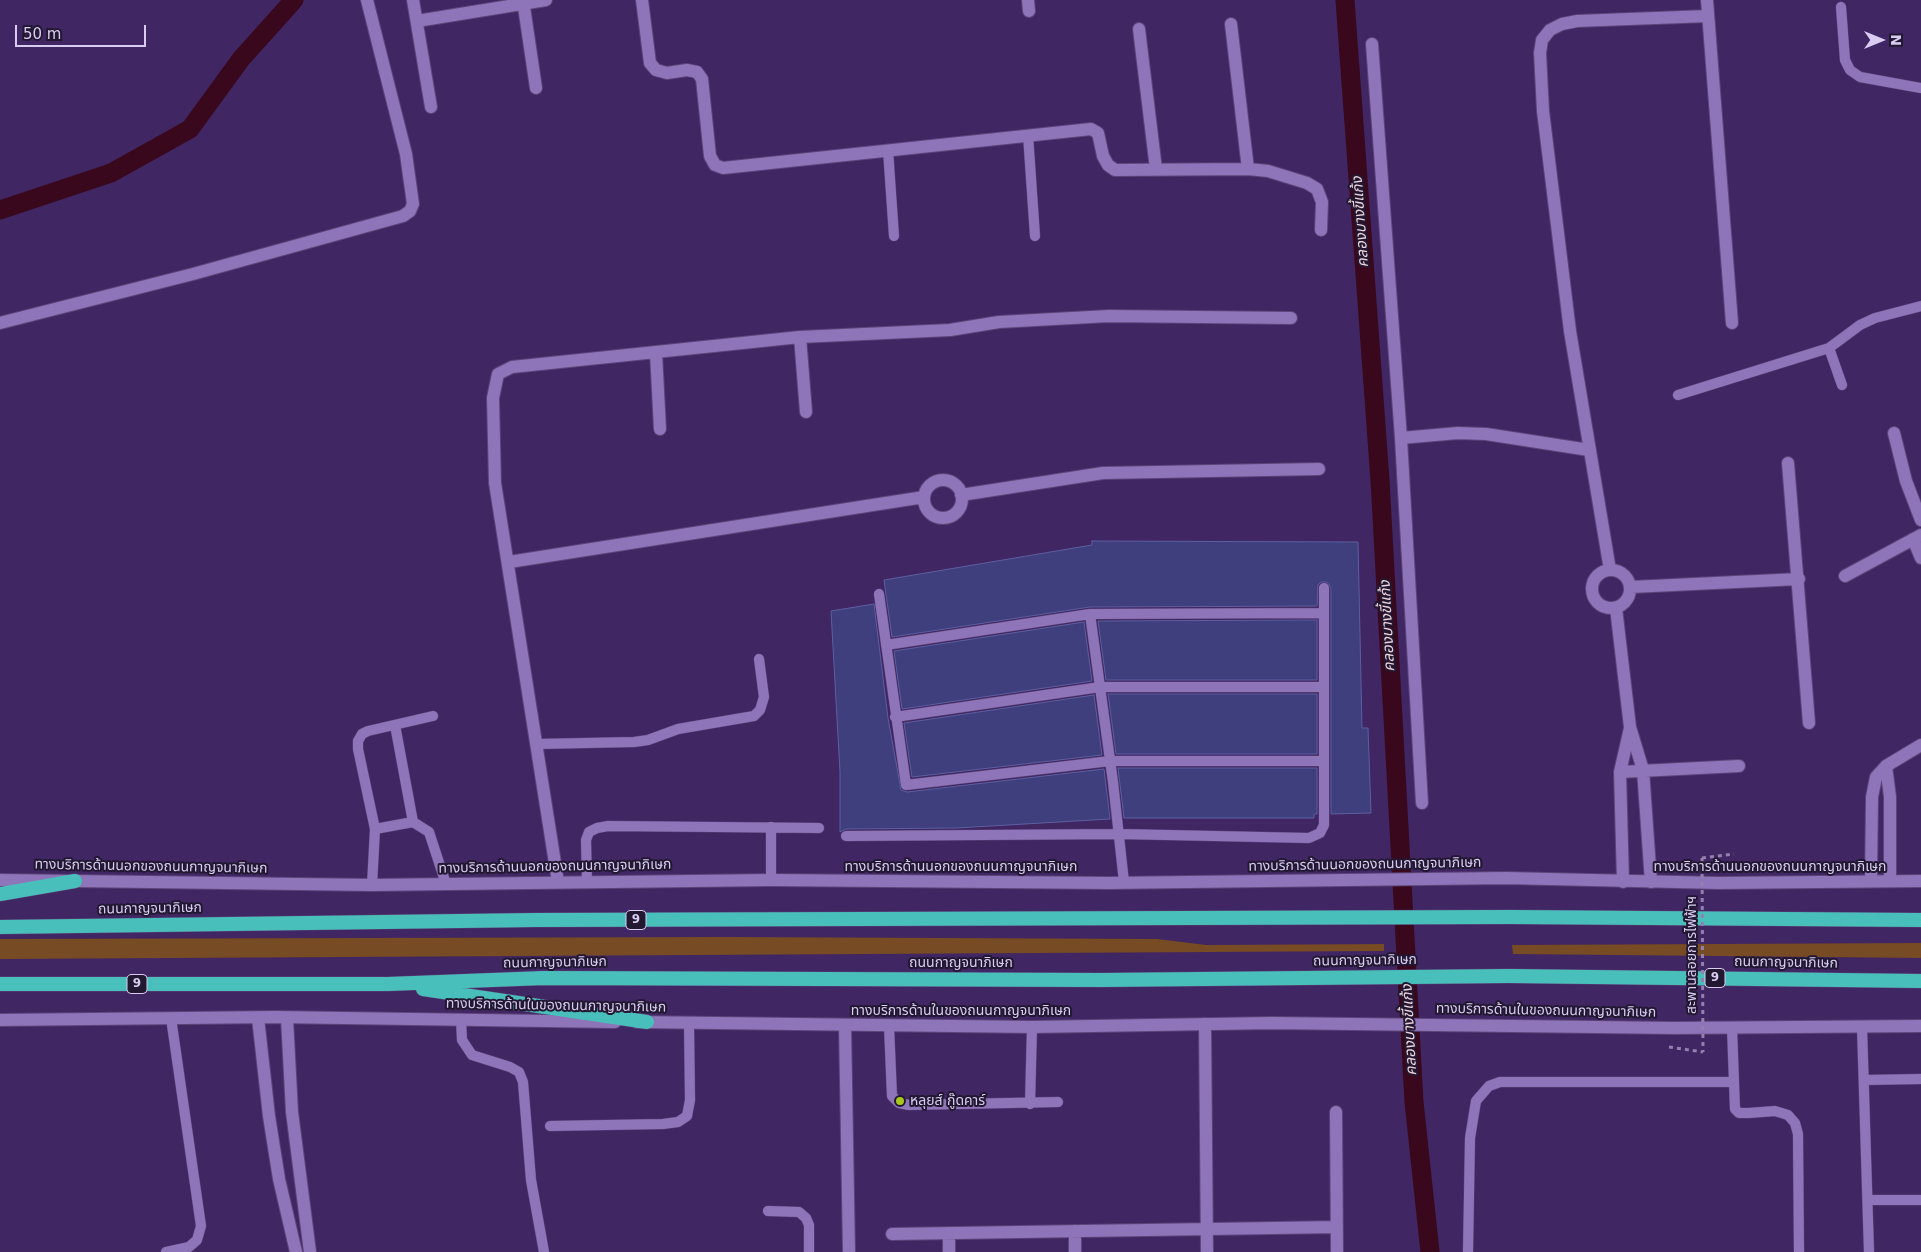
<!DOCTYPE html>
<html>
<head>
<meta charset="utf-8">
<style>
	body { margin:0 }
	#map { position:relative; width:1921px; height:1252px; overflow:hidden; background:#402662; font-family:"DejaVu Sans",sans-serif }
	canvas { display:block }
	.north { position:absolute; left:1856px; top:15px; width:50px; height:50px; -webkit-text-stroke:4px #221832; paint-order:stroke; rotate:90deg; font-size:14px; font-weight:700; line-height:20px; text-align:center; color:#d8ccf0 }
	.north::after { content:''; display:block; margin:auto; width:18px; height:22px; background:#d8ccf0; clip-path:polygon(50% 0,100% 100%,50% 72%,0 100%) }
	.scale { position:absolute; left:15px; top:25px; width:131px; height:22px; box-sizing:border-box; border:2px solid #d8ccf0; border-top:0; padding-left:6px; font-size:15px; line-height:18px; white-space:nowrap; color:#d8ccf0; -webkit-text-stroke:4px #221832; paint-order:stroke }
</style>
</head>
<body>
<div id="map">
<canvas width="1921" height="1252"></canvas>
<div class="north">N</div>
<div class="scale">50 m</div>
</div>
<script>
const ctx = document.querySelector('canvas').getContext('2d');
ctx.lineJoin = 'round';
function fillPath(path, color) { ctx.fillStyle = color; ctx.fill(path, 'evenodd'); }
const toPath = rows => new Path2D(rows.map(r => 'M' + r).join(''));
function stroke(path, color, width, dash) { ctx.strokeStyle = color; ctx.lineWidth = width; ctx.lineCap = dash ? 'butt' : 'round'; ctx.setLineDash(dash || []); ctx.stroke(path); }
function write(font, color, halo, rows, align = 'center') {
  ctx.font = font + ' "DejaVu Sans","Noto Sans Thai",sans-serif'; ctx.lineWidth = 4; ctx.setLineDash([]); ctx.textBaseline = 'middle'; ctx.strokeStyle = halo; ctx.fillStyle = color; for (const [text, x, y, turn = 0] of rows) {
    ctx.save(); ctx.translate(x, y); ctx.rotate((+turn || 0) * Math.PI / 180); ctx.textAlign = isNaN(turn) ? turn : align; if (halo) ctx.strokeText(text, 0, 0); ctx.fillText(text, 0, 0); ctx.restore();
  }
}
fillPath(toPath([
	[727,937,1157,939,1206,945,1384,944,1384,951,0,959,0,939],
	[1921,943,1921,958,1513,954,1512,945]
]), '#774b23');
stroke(toPath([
	[1345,0,1380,480,1414,1102,1430,1252],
	[0,210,111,173,190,129,241,59,294,0]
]), '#39081c', 19);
const building = toPath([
	[1092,541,1358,542,1362,728,1368,728,1371,813,1331,814,1331,588,1327,582,1321,582,1318,585,1317,606,1090,607,892,637,884,580,1092,545,1092,541],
	[874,604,888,718,901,790,907,792,1104,769,1110,819,957,828,846,829,840,832,840,772,831,611,874,604],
	[1317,620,1317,680,1106,680,1098,621,1317,620],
	[1084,622,1092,681,902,709,894,651,1084,622],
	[1108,694,1317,694,1317,754,1116,754,1108,694],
	[1094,695,1102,755,912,777,904,723,1094,695],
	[1118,768,1317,768,1317,814,1314,814,1314,818,1124,818,1118,768]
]);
fillPath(building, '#3f3f7e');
stroke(building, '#5d5fa1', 1);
const service = toPath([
	[1841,7,1845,60,1850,70,1860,77,1921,88],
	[1028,135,1035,236],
	[888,150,894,236],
	[1829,348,1842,385],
	[1678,395,1829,348,1860,325,1875,318,1921,306],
	[879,594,906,785,1110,761,1324,761],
	[1090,614,1113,782,1124,882],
	[886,645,1090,614,1324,613],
	[895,717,1100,687,1324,687],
	[395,725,413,822],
	[537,744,634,742,648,740,678,729,754,716,760,710,764,697,759,659],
	[771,827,771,880],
	[375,829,358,749,358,741,362,734,368,731,433,716],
	[846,836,1119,834,1309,838,1320,833,1324,825,1324,588],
	[587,882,586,840,589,832,597,828,608,826,819,828],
	[372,885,375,829,413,822,429,832,446,884],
	[461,1020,462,1040,472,1055,510,1067,519,1072,523,1082,531,1180,544,1252],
	[889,1026,892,1096,899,1103,909,1105,1058,1102],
	[1862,1027,1869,1252],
	[1732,1028,1735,1109,1739,1113,1749,1113,1775,1111,1788,1115,1795,1123,1798,1134,1799,1252],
	[1864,1080,1921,1079],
	[1030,1104,1032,1027],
	[550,1126,663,1124,678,1122,687,1116,690,1100,689,1023],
	[1868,1200,1921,1200],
	[768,1211,799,1212,806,1218,809,1225,809,1252],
	[166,1252,189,1247,197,1240,201,1226,171,1018],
	[1468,1252,1470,1138,1476,1101,1489,1086,1500,1082,1732,1082]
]);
const minor = toPath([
	[413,0,431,107],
	[523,0,536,88],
	[642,0,650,63,656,70,667,73,687,70,697,72,702,79,710,156,715,165,723,168,1091,129,1098,133,1103,156,1108,165,1115,170,1248,169,1268,171,1307,183,1317,189,1322,202,1321,230],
	[1028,0,1029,11],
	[1707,0,1732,323],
	[417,21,546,0],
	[1231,24,1248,169],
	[1139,29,1156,169],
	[1372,44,1401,438,1422,803],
	[0,323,193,274,403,216,410,211,413,204,406,154,367,0],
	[800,337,806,412],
	[656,353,660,429],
	[1894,433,1906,481,1921,520],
	[1401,438,1458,433,1486,434,1589,450],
	[1788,463,1809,723],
	'924 499a19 19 0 1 1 38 0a19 19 0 1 1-38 0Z',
	[961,495,1103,473,1319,469],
	[1913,539,1921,558],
	[509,562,924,497],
	'1592 589a19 19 0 1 1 38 0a19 19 0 1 1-38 0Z',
	[1610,570,1570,331,1543,111,1540,53,1542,40,1550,30,1562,24,1577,21,1708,16],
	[1845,576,1921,535],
	[1631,587,1799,579],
	[1616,608,1630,727,1643,770,1651,882],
	[1886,766,1890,797,1890,881],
	[1620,772,1739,766],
	[1871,880,1872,797,1876,777,1886,766,1921,745],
	[558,882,495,483,493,398,498,374,512,367,800,337,950,330,999,322,1109,316,1291,318],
	[1623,882,1620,772,1630,728],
	[258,1018,269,1116,279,1179,296,1252],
	[287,1018,292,1112,310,1252],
	[1205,1024,1207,1252],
	[845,1025,849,1252],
	[1336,1112,1337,1252],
	[1075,1231,1075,1252],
	[949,1233,949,1252],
	[892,1234,1337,1227]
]);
const secondary = toPath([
	[0,880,372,885,771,880,1109,883,1506,878,1719,883,1921,881],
	[0,1020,275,1017,615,1022],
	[637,1022,1032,1027,1272,1023,1674,1028,1921,1026]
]);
const trunk = toPath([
	[0,894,75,881],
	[0,927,536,920,1510,917,1921,920],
	[0,984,388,984,544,978,1101,980,1509,976,1921,981],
	[423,989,647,1022]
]);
stroke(service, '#5c4479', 11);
stroke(minor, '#5c4479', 14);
stroke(secondary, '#5c4479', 14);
stroke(trunk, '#5c4479', 15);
stroke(toPath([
	[1702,858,1734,854],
	[1669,1047,1703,1052]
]), '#9380af', 3, [4, 4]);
stroke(service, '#8e74b8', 10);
stroke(minor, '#8e74b8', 12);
stroke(secondary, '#8e74b8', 12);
stroke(trunk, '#48bfbb', 14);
stroke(toPath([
	[1702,858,1703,1052]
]), '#9380af', 3, [4, 4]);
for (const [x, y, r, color] of [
	[900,1101,5,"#a8c71d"]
]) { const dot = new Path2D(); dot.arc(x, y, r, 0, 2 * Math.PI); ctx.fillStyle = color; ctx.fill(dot); stroke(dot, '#221832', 2); }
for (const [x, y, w] of [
	[636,920,20],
	[1715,978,20],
	[137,984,20]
]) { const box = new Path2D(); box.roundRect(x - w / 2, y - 9.5, w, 19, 4); ctx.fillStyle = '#221832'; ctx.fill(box); stroke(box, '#d8ccf0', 1); }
write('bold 12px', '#d8ccf0', null, [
	["9",636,920],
	["9",1715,978],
	["9",137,984]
]);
write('14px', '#d8ccf0', '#221832', [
	["ทางบริการด้านนอกของถนนกาญจนาภิเษก",1365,865,-1],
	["ทางบริการด้านนอกของถนนกาญจนาภิเษก",151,867,1],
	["ทางบริการด้านนอกของถนนกาญจนาภิเษก",555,867,-1],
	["ทางบริการด้านนอกของถนนกาญจนาภิเษก",961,867],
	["ทางบริการด้านนอกของถนนกาญจนาภิเษก",1770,867],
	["ถนนกาญจนาภิเษก",150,909,-1],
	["สะพานลอยการไฟฟ้าฯ",1692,955,-90],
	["ถนนกาญจนาภิเษก",1365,961,-1],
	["ถนนกาญจนาภิเษก",555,963,-1],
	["ถนนกาญจนาภิเษก",961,963],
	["ถนนกาญจนาภิเษก",1786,963,1],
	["ทางบริการด้านในของถนนกาญจนาภิเษก",556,1006,1],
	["ทางบริการด้านในของถนนกาญจนาภิเษก",961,1011],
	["ทางบริการด้านในของถนนกาญจนาภิเษก",1546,1011,1]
]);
write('14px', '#d8ccf0', '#221832', [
	["หลุยส์ กู๊ดคาร์",910,1101]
], 'left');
write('italic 15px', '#f0d4db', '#221832', [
	["คลองบางขี้แก้ง",1361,222,-94],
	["คลองบางขี้แก้ง",1388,626,-93],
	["คลองบางขี้แก้ง",1410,1030,-93]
]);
</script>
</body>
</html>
